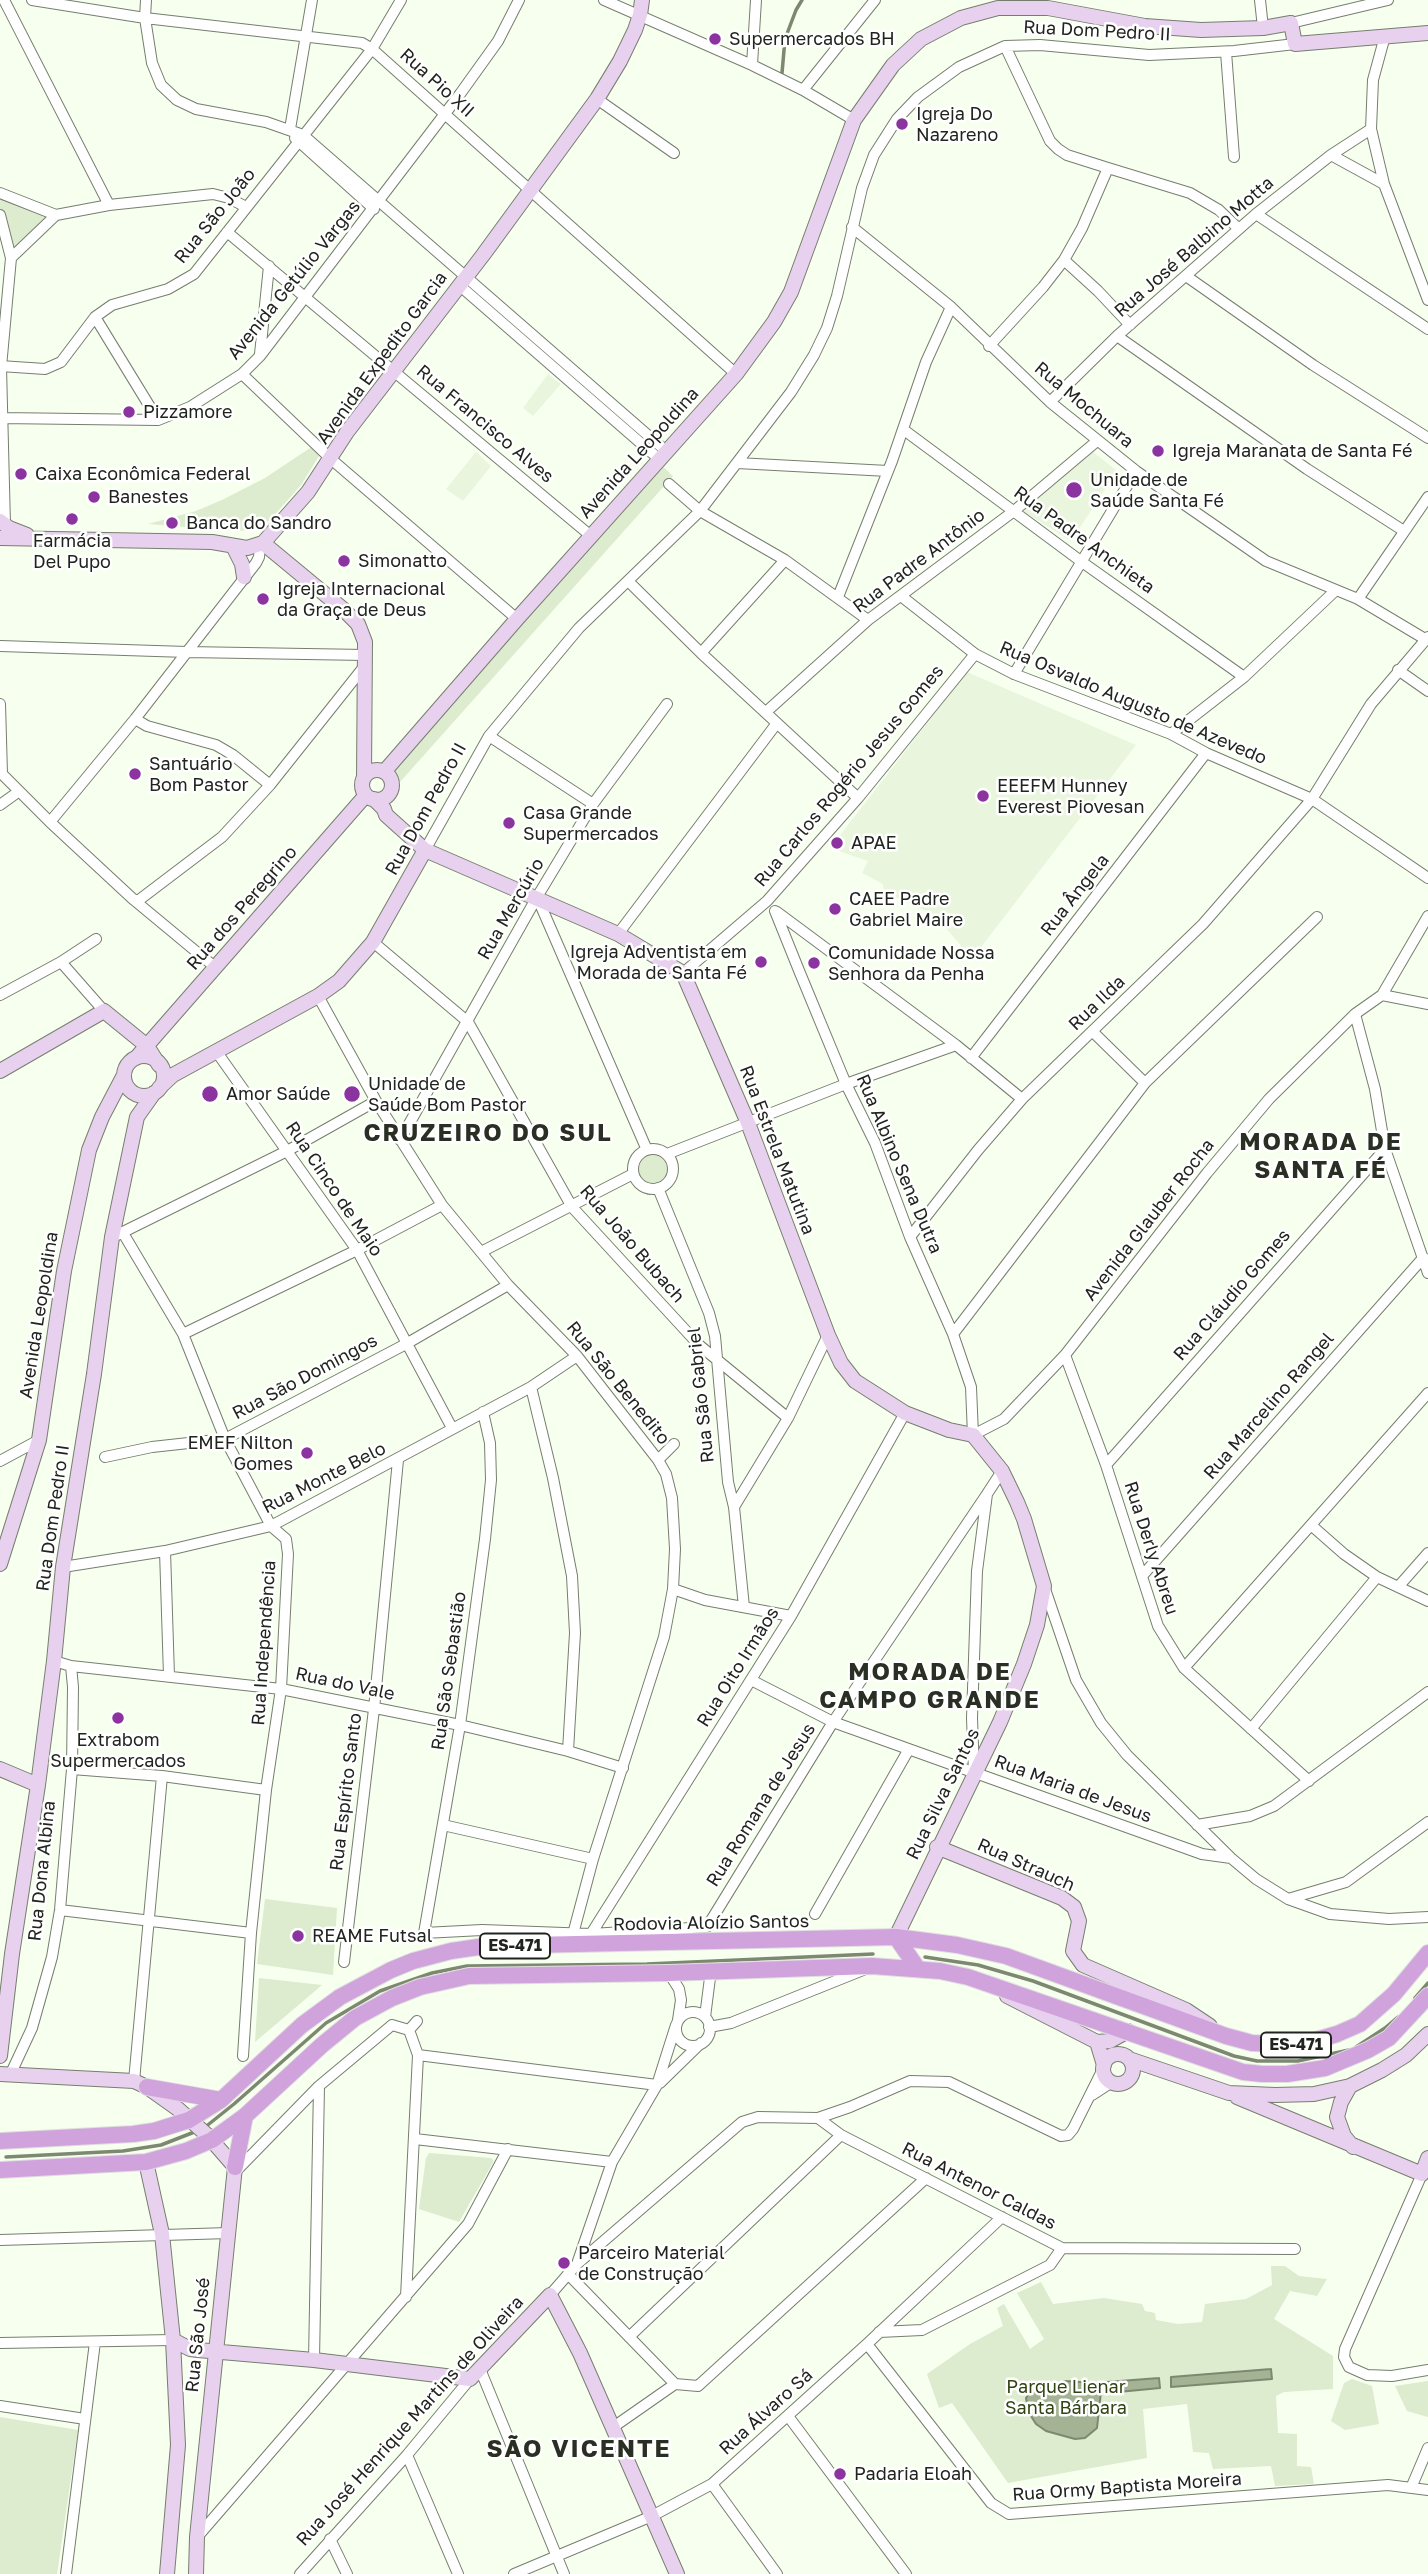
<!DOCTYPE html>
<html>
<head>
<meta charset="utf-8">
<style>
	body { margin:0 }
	canvas { display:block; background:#f7ffee }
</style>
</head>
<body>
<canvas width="1428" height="2574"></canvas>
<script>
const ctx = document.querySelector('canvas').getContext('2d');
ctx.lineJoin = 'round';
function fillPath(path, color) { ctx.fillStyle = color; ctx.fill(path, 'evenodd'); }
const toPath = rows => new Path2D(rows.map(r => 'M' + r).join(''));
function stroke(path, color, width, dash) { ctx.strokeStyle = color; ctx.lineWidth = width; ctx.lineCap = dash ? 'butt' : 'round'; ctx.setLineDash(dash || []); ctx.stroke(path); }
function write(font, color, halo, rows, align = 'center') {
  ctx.font = font + ' "Golos Text",sans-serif'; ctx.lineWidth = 5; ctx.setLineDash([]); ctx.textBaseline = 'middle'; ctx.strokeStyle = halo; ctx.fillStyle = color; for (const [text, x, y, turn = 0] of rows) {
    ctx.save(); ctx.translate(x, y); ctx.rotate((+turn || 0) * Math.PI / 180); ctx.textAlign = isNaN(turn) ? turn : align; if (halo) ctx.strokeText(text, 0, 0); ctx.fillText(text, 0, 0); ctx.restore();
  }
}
fillPath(toPath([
	[548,374,561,384,533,416,523,408],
	[1092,451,1117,471,1071,541,1021,510],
	[476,452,491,466,463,501,446,489],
	[967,672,1136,745,972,959,935,915,884,892,883,884,862,873,868,861,830,848]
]), '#e9f5dd');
fillPath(toPath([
	[0,193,56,215,11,258,0,215],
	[313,446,321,453,301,485,270,520,263,525,248,530,237,531,148,524,196,511,222,500,265,478],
	[661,465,673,476,400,782,391,774],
	'633 1169a20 20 0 1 1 40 0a20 20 0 1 1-40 0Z',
	[265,1899,337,1908,333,1975,257,1964],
	[259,1978,322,1985,255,2042],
	[429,2153,491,2158,494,2161,459,2222,419,2209,426,2158],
	[1271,2266,1285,2266,1299,2276,1327,2279,1317,2296,1290,2291,1274,2319,1333,2356,1333,2389,1284,2392,1276,2396,1278,2433,1297,2434,1297,2466,1311,2467,1314,2484,1275,2486,1271,2466,1213,2469,1209,2453,1193,2452,1187,2404,1143,2409,1147,2458,1008,2483,952,2403,939,2408,927,2374,970,2344,1003,2326,997,2308,1004,2304,1030,2349,1044,2339,1017,2293,1041,2282,1053,2304,1104,2298,1142,2304,1145,2311,1155,2313,1156,2320,1178,2324,1202,2322,1205,2304,1246,2299,1272,2285],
	[1352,2379,1372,2386,1379,2424,1345,2430,1331,2421,1344,2383],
	[1428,2381,1428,2417,1407,2411,1395,2386],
	[0,2417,78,2430,57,2574,0,2574]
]), '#ddebce');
const water = toPath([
	[1271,2369,1272,2379,1171,2387,1171,2377,1271,2369],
	[1159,2378,1160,2388,1108,2393,1107,2382,1159,2378],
	[1067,2381,1092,2383,1101,2392,1097,2428,1085,2438,1075,2439,1046,2431,1036,2424,1029,2413,1026,2398,1032,2389,1067,2381]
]);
fillPath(water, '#a4b394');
stroke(water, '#7d8871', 2);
stroke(toPath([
	[782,73,785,39,796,10,802,0],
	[925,1957,978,1965,1033,1981,1234,2056,1257,2061,1298,2061,1349,2050],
	[1415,1998,1428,1983],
	[1356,2047,1385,2028,1398,2017],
	[204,2128,234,2104,326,2023,380,1991,432,1973,467,1966,647,1964,873,1954],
	[6,2157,123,2151,161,2145,197,2131]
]), '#7d8871', 3.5);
const street = toPath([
	[4,0,109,205],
	[32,0,145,18,362,43,372,49,736,374],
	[146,0,145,18,152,63,161,85,177,100,196,109,266,122,303,135,666,451],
	[604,0,752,65,803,90,854,120],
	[1260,0,1263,28],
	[1291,23,1388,0],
	[1385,36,1373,80,1371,129,1384,184,1428,300],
	[1005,46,1050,141,1058,149,1067,155,1108,168,1190,193,1219,210,1239,229],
	[1226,52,1234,157],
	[752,65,756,0],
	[803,90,875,0],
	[597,99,674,153],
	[290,129,312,0],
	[295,138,374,209],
	[1331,155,1384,184],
	[0,193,56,215],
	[1256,214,1428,329],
	[0,215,11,258,1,367,5,525],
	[852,227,951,307,1050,402,1136,471,1266,561,1358,599,1425,639],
	[227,232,591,536],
	[11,258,56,215,109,205,213,194,229,198,246,207],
	[1064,260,1098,291,1130,325],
	[1186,276,1313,365,1428,438],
	[459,285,659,459],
	[95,317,158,420],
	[1117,336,1307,469,1404,531],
	[989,346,1043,287,1064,260,1082,228,1108,168],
	[260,354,269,266],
	[0,366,45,369,61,362,95,317,112,305,168,289,194,274,372,49,401,0],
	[242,374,331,459,517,619],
	[1050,402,1117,336,1256,214,1331,155,1371,129],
	[0,418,158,420,190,407,242,374,260,356,460,94,498,41,519,0],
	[904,430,1082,562,1244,677],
	[737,463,888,471],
	[669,484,700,511,785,560,868,620],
	[628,581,701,653,858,798],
	[901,596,975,654,1014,674,1171,734,1206,753,1312,799,1428,878],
	[838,597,892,461,926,362,951,307],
	[1358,599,1428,497],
	[0,646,187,652,365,655],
	[701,653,785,560],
	[1398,670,1428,691],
	[1014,674,1136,471],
	[0,704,2,774,50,822,134,900,216,968],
	[766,712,868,620,1014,511,1097,441],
	[135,719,147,726,216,745,233,755,270,785],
	[1171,734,1244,677,1336,590],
	[489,736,593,804],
	[0,805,18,792],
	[50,822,135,719,256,563,259,557,260,546],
	[425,850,489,736,579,628,700,511,791,392,814,355,827,328,837,296,862,188,874,155,897,119,918,97,959,67,1005,46,1040,45,1149,55,1234,51,1295,44],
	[537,897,647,1150],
	[134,900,139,900,222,837,270,785,363,668],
	[775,911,800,973,846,1084,875,1143,910,1237,953,1334,971,1387,973,1435,1004,1419,1065,1355,1207,1173,1269,1099,1355,1014,1382,995,1428,916],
	[777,912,956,1045,1022,1099],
	[618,934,777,723],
	[373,942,468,1022,572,1207,699,1345,788,1418],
	[61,962,104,1011],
	[683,973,767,901,858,798,975,654],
	[0,995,61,962,96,939],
	[1382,995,1428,1004],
	[318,996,376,1101,442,1205,508,1285,577,1356,658,1460,666,1474,672,1498,675,1549,673,1589,664,1637,593,1859,573,1934],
	[1355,1014,1375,1089,1385,1149,1428,1273],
	[216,1051,357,1250,452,1428],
	[971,1058,1206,753],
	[1145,1083,1317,917],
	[400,1140,537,897,593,804,667,704],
	'633 1169a20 20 0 1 1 40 0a20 20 0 1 1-40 0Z',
	[667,1154,846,1084,956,1045],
	[658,1188,709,1313,715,1336,728,1482,734,1507,744,1607],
	[123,1233,183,1334,225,1439,271,1526,286,1539,288,1554,281,1689,266,1790,251,1933,243,2056],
	[117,1235,287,1151,376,1101],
	[910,1237,978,1150,1022,1099,1203,924,1312,799,1371,704,1428,637],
	[481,1252,633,1174],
	[183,1334,357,1250,442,1205],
	[953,1334,1145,1083,1093,1032],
	[1065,1355,1106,1465,1158,1626,1184,1668,1309,1781],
	[531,1387,553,1478,572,1576,575,1633,568,1751],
	[483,1412,490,1443,491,1480,485,1539,460,1725,424,1933,482,1930,591,1934,707,1927,833,1722,987,1494],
	[105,1457,152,1447,225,1439,406,1344,508,1285],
	[658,1460,674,1444],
	[0,1461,39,1440],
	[1106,1465,1385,1149],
	[734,1507,788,1418,828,1335],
	[1311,1525,1344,1554,1377,1577,1428,1601],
	[165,1551,169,1676],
	[63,1567,165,1551,271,1526,531,1387,577,1356],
	[1142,1576,1423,1258,1428,1260],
	[1398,1587,1428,1553],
	[673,1589,705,1600,791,1616],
	[1045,1589,1076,1680,1101,1723,1127,1755,1231,1858,1256,1879,1288,1899,1330,1914,1389,1919,1428,1917],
	[54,1661,71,1666,281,1689,460,1725,568,1751,623,1768],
	[1184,1668,1428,1393],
	[751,1680,833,1722,1202,1854,1231,1858],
	[1251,1729,1377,1577],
	[72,1769,162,1776,266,1790],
	[974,1773,972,1718,977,1571,987,1494,1002,1471],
	[443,1825,593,1859],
	[1197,1825,1250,1816,1274,1806,1428,1692],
	[1288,1899,1346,1882,1428,1822],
	[60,1910,251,1933],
	[815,1914,909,1749],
	[591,1934,791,1616,905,1413],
	[344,1962,374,1709,398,1460],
	[669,1973,679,1989,681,2000,678,2020],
	'676 2029a17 17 0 1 1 34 0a17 17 0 1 1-34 0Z',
	[705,2017,711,1970],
	[709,2027,731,2023,863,1970],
	[418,2055,657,2085],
	[11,2073,32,2028,52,1957,60,1910,72,1769,73,1687,71,1666],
	[134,2081,162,1776],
	[660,2083,701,2043],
	[1092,2095,1112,2082],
	[818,2118,850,2107,910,2081,949,2082,1061,2136,1068,2135,1073,2129,1103,2069],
	[415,2139,612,2162],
	[236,2171,319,2086,392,2025,409,2030],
	[1422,2174,1345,2349,1344,2357,1349,2367,1367,2375,1392,2376,1428,2370],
	[0,2240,229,2233],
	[578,2261,612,2162,657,2085,676,2025],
	[568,2274,675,2384],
	[550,2295,577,2264,742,2122,758,2117,818,2118,841,2135,1062,2248,1295,2249],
	[406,2297,418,2055,409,2030,417,2021],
	[879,2332,922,2330,1050,2265,1062,2248],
	[629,2337,841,2135],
	[0,2343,173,2340],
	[867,2344,991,2503,1009,2514,1388,2485,1428,2490],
	[314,2360,319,2086],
	[480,2369,564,2574],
	[675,2384,698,2386,926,2178],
	[0,2406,85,2419],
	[788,2416,906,2574],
	[612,2428,675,2384],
	[407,2455,458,2574],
	[712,2484,777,2574],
	[1411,2488,1428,2448],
	[198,2536,468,2224,508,2149],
	[330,2539,347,2574],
	[66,2574,95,2342],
	[300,2574,407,2455,470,2379],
	[514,2574,652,2516,712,2484,867,2344,1002,2217]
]);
const secondary = toPath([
	[0,521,9,528,27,535],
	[0,538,212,542,247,548,263,543,308,492,347,432,483,255,597,99,620,61,635,30,640,15,642,0],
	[263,543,344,610,358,624,365,642,364,777],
	[233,546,242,564,244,577],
	'362 785a15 15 0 1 1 30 0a15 15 0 1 1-30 0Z',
	[384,772,517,619,736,374,774,322,791,292,854,120,893,65,921,39,961,18,998,8,1048,8,1145,26,1201,30,1263,28,1291,23,1295,44,1428,33],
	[374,799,384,809,386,815,425,850,618,934,683,973,748,1123,828,1335,841,1363,855,1381,905,1413,949,1430,973,1435,1002,1471,1017,1502,1024,1519,1044,1586,1037,1625,1024,1664,1000,1722,896,1937],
	'124 1076a20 20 0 1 1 40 0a20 20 0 1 1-40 0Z',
	[136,1058,366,795],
	[0,1071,104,1011,147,1046,159,1065],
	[159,1088,173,1075,318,996,339,981,373,942,425,850],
	[0,1564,39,1440,64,1271,89,1150,102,1117,124,1075],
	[0,1769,38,1785],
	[937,1847,1062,1898,1074,1907,1079,1921,1073,1951,1083,1965,1186,2010,1210,2026],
	[1007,1996,1097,2042,1104,2065],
	[1097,2042,1110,2041,1128,2031],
	'1103 2069a15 15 0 1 1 30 0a15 15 0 1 1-30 0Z',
	[0,2056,12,1954,38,1785,54,1661,63,1567,94,1374,112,1237,137,1117,154,1093],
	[1129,2059,1229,2093,1275,2095,1314,2094,1350,2086,1382,2070,1406,2055,1428,2034],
	[0,2074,134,2081,147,2087,178,2109,207,2135,235,2167,197,2537,196,2574],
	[1350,2086,1341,2102,1337,2117,1344,2136,1353,2147],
	[1237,2097,1422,2174,1428,2158],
	[146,2162,162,2234,173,2340,178,2445,167,2574],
	[173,2340,190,2349,198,2350,314,2360,470,2379,550,2295,580,2353,677,2574]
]);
const primary = toPath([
	[896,1937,918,1969],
	[147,2087,221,2100],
	[0,2141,133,2134,154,2131,189,2120,221,2100,302,2025,340,1997,391,1970,413,1961,451,1951,485,1946,896,1937,957,1945,1006,1956,1226,2036,1252,2043,1299,2045,1337,2034,1360,2024,1394,1994,1428,1953],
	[235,2167,245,2116],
	[0,2170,146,2162,186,2151,212,2140,245,2116,322,2045,355,2018,392,1998,420,1987,469,1976,669,1973,872,1966,940,1971,968,1977,1243,2072,1262,2074,1287,2074,1325,2068,1368,2050,1389,2038,1428,1996]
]);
stroke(street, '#777e70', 12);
stroke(secondary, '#777e70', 16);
stroke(primary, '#e0e0e0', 18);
stroke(street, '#fff', 10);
stroke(secondary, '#e8d1ee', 14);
stroke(primary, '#d1a3dc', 16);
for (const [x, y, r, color] of [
	[715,39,7,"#8b339f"],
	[902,124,7,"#8b339f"],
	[129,412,7,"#8b339f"],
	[1158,451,7,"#8b339f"],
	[21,474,7,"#8b339f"],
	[1074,490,9,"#8b339f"],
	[94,497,7,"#8b339f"],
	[72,519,7,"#8b339f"],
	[172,523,7,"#8b339f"],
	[344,561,7,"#8b339f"],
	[263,599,7,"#8b339f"],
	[135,774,7,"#8b339f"],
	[983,796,7,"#8b339f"],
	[509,823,7,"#8b339f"],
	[837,843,7,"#8b339f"],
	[835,909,7,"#8b339f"],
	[761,962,7,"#8b339f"],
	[814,963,7,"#8b339f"],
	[210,1094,9,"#8b339f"],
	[352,1094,9,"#8b339f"],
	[307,1453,7,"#8b339f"],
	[118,1718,7,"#8b339f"],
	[298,1936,7,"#8b339f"],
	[564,2263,7,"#8b339f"],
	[840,2474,7,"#8b339f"]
]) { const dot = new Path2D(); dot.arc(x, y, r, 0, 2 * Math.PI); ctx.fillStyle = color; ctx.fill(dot); stroke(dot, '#fff', 2.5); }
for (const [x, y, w] of [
	[515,1946,70],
	[1296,2045,70]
]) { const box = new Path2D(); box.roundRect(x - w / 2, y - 12.5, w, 25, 5); ctx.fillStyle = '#fff'; ctx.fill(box); stroke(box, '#21241e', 2); }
write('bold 16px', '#21241e', null, [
	["ES-471",515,1946],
	["ES-471",1296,2045]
]);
write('18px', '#21241e', '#fff', [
	["Rua Dom Pedro II",1097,31,3],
	["Rua Pio XII",437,83,42],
	["Rua São João",215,216,-51],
	["Rua José Balbino Motta",1194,247,-41],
	["Avenida Getúlio Vargas",294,280,-51],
	["Avenida Expedito Garcia",382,358,-54],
	["Rua Mochuara",1084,405,40],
	["Rua Francisco Alves",485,424,40],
	["Avenida Leopoldina",639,453,-48],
	["Rua Padre Anchieta",1084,540,36],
	["Rua Padre Antônio",919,561,-37],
	["Rua Osvaldo Augusto de Azevedo",1133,703,23],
	["Rua Carlos Rogério Jesus Gomes",849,776,-50],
	["Rua Dom Pedro II",426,809,-61],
	["Rua Ângela",1075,895,-52],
	["Rua dos Peregrino",242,908,-49],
	["Rua Mercúrio",511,909,-60],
	["Rua Ilda",1097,1003,-44],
	["Rua Estrela Matutina",777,1150,69],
	["Rua Albino Sena Dutra",899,1164,67],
	["Rua Cinco de Maio",334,1189,56],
	["Avenida Glauber Rocha",1149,1220,-52],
	["Rua João Bubach",632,1244,49],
	["Rua Cláudio Gomes",1232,1295,-49],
	["Avenida Leopoldina",39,1315,-81],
	["Rua São Domingos",305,1377,-28],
	["Rua São Benedito",618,1383,51],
	["Rua São Gabriel",701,1395,-96],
	["Rua Marcelino Rangel",1269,1406,-49],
	["Rua Monte Belo",324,1478,-27],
	["Rua Dom Pedro II",53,1518,-82],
	["Rua Derly Abreu",1151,1548,72],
	["Rua Independência",264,1643,-86],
	["Rua Oito Irmãos",738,1667,-58],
	["Rua São Sebastião",449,1671,-82],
	["Rua do Vale",345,1684,12],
	["Rua Maria de Jesus",1073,1789,20],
	["Rua Espírito Santo",346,1792,-83],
	["Rua Silva Santos",943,1794,-64],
	["Rua Romana de Jesus",761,1805,-58],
	["Rua Strauch",1026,1865,24],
	["Rua Dona Albina",42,1871,-84],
	["Rodovia Aloízio Santos",711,1923,-1],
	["Rua Antenor Caldas",979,2186,27],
	["Rua São José",198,2335,-84],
	["Rua Álvaro Sá",766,2412,-42],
	["Rua José Henrique Martins de Oliveira",410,2421,-48],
	["Rua Ormy Baptista Moreira",1127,2487,-4]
]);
write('18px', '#21241e', '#fff', [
	["Supermercados BH",729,39],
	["Igreja Do",916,114],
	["Nazareno",916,135],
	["Pizzamore",143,412],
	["Igreja Maranata de Santa Fé",1172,451],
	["Caixa Econômica Federal",35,474],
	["Unidade de",1090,480],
	["Saúde Santa Fé",1090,501],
	["Banestes",108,497],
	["Banca do Sandro",186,523],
	["Farmácia",72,541,"center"],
	["Del Pupo",72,562,"center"],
	["Simonatto",358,561],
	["Igreja Internacional",277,589],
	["da Graça de Deus",277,610],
	["Santuário",149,764],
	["Bom Pastor",149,785],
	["EEEFM Hunney",997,786],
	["Everest Piovesan",997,807],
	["Casa Grande",523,813],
	["Supermercados",523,834],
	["APAE",851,843],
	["CAEE Padre",849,899],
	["Gabriel Maire",849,920],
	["Igreja Adventista em",747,952,"right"],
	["Morada de Santa Fé",747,973,"right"],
	["Comunidade Nossa",828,953],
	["Senhora da Penha",828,974],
	["Unidade de",368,1084],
	["Saúde Bom Pastor",368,1105],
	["Amor Saúde",226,1094],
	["EMEF Nilton",293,1443,"right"],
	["Gomes",293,1464,"right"],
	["Extrabom",118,1740,"center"],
	["Supermercados",118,1761,"center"],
	["REAME Futsal",312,1936],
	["Parceiro Material",578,2253],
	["de Construção",578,2274],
	["Padaria Eloah",854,2474]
], 'left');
write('18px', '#304312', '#fff', [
	["Parque Lienar",1066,2387],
	["Santa Bárbara",1066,2408]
]);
ctx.letterSpacing = '2px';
write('bold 24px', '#292f23', '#fff', [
	["CRUZEIRO DO SUL",488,1133],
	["MORADA DE",1321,1142],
	["SANTA FÉ",1321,1170],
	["MORADA DE",930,1672],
	["CAMPO GRANDE",930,1700],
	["SÃO VICENTE",579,2449]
]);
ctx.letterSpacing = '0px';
</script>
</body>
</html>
